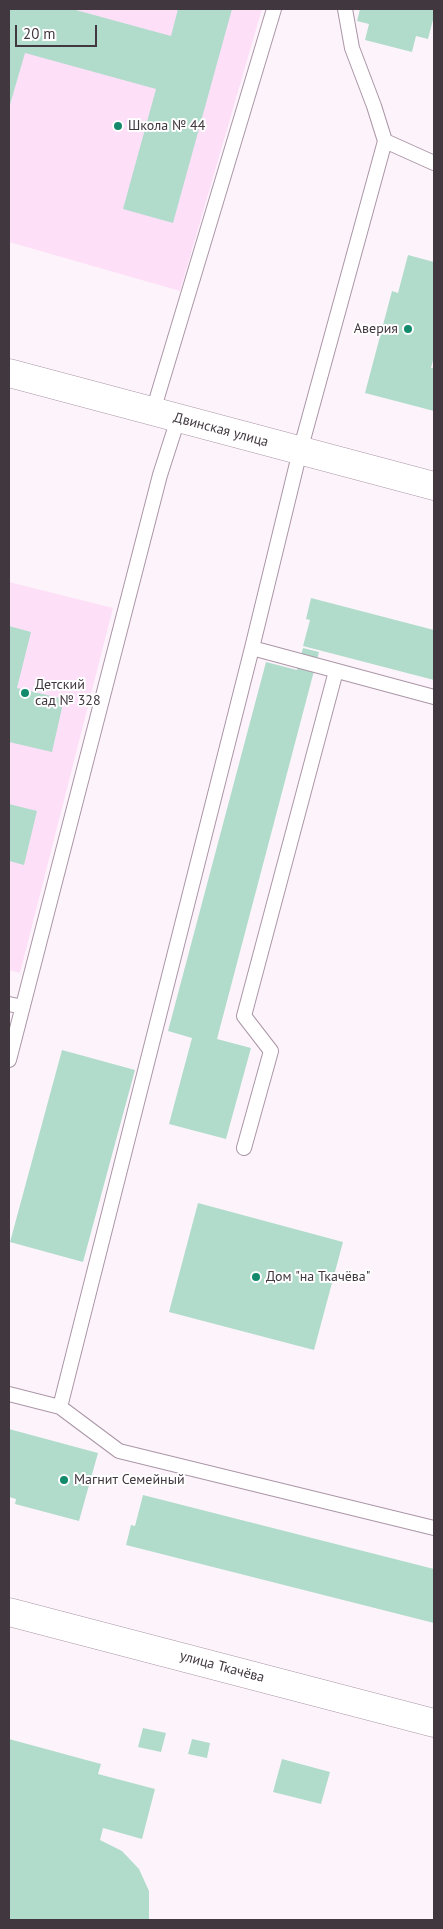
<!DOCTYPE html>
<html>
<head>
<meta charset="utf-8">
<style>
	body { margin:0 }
	#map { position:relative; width:443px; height:1929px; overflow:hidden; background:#fdf4fb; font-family:"PT Sans",sans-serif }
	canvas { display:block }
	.frame { position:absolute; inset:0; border:10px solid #41383f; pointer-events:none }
	.scale { position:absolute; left:15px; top:25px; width:82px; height:22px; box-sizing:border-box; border:2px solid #41383f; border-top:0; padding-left:6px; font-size:15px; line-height:18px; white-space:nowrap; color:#41383f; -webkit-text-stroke:4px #fff; paint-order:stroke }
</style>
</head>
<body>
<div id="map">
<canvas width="443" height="1929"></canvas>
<div class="frame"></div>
<div class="scale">20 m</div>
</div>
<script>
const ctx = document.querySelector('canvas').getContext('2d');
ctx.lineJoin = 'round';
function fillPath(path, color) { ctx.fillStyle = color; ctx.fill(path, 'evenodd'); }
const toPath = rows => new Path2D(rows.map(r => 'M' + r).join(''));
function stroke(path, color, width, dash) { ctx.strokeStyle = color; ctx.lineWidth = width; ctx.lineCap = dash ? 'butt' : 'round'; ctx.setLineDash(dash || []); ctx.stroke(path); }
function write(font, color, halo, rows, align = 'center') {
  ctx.font = font + ' "PT Sans",sans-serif'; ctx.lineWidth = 4; ctx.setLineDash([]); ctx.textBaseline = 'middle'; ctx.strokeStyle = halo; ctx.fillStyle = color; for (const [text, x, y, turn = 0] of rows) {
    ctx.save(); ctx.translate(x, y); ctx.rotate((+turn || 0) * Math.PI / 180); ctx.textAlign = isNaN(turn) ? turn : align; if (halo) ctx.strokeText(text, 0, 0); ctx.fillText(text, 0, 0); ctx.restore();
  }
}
fillPath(toPath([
	[9,9,262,9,180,291,9,242],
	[9,582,113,608,20,973,9,970]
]), '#fde0f8');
fillPath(toPath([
	[9,9,72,9,171,36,178,9,232,9,173,223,123,209,156,89,25,53,9,108],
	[360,9,434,9,434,16,428,39,416,36,412,52,365,40,369,24,357,21],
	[408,255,434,262,434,356,431,368,434,368,434,411,365,393,392,291,398,293],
	[311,598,434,630,434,680,303,646,310,620,306,619],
	[9,626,31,632,17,688,64,699,52,752,9,742],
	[303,648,319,652,217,1039,251,1048,226,1139,169,1124,192,1038,168,1031,266,662,297,670],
	[9,804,37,811,24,865,9,861],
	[62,1050,135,1070,83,1262,10,1242],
	[198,1203,343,1242,314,1350,169,1312],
	[9,1429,98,1453,79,1521,15,1504,16,1499,9,1497],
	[143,1495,434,1569,434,1623,126,1545,131,1525,135,1526],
	[143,1728,166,1733,161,1752,138,1747],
	[9,1739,101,1764,98,1774,155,1789,142,1839,103,1828,100,1840,122,1851,139,1869,149,1891,149,1920,9,1920],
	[192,1739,210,1743,207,1758,188,1754],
	[282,1759,330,1772,321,1804,273,1792]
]), '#b1dccb');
const lane = toPath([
	[385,141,434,163],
	[153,411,274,9],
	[252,648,434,697],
	[9,1004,22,1007],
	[9,1060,160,475,178,419],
	[244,1148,271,1051,244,1016,336,671],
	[9,1394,60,1407,252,648,300,451,385,141,374,106,352,48,345,9],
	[60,1407,119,1451,434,1528]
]);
const street = toPath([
	[9,373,434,486],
	[9,1612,434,1723]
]);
stroke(lane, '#ab96a7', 16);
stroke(street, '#ab96a7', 29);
stroke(lane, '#fff', 14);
stroke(street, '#fff', 28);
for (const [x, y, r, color] of [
	[118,126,5,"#128a6b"],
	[408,329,5,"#128a6b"],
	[25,693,5,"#128a6b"],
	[256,1277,5,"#128a6b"],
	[64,1480,5,"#128a6b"]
]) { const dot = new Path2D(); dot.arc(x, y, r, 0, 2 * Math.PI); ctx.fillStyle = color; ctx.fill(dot); stroke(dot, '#fff', 2); }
write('14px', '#41383f', '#fff', [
	["Школа № 44",128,126],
	["Аверия",398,329,"right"],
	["Детский",35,685],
	["сад № 328",35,701],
	["Дом \"на Ткачёва\"",266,1277],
	["Магнит Семейный",74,1480]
], 'left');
write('14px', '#41383f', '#fff', [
	["Двинская улица",221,430,15],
	["улица Ткачёва",222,1667,15]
]);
</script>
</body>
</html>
